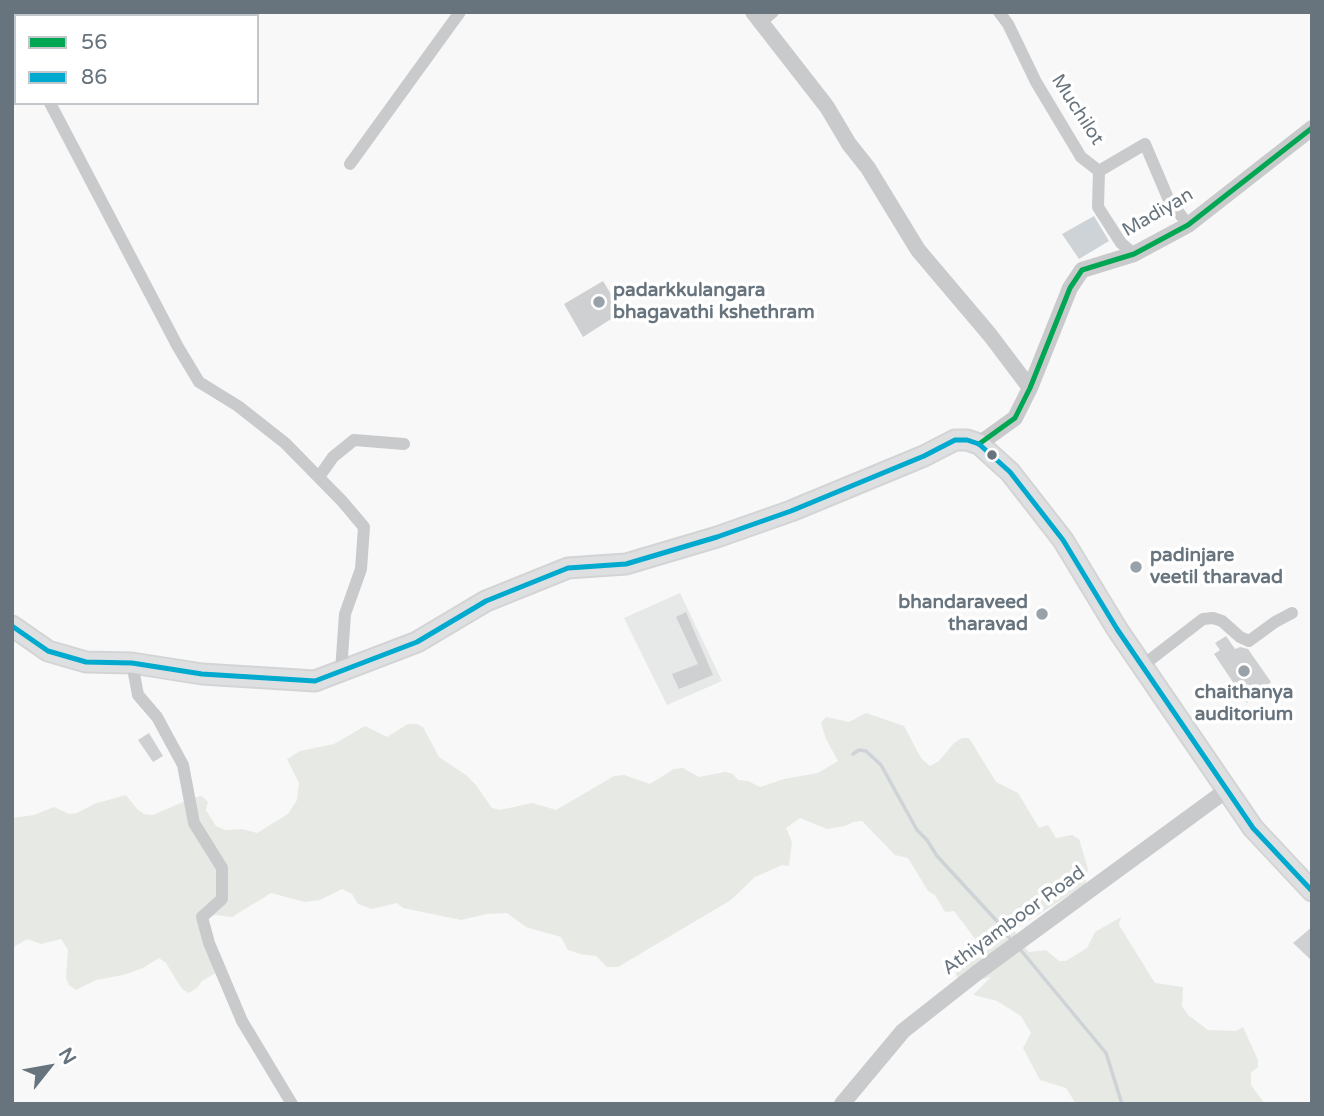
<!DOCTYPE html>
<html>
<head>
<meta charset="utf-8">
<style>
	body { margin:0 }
	#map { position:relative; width:1324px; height:1116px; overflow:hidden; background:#f8f8f8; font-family:"Varela Round",sans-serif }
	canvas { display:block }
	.frame { position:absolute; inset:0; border:14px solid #67747e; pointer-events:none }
	.legend { position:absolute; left:14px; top:14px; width:245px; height:91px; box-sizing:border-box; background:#fff; border:2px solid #c2c7cb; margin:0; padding:9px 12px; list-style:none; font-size:21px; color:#67747e }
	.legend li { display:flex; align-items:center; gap:14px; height:35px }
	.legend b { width:35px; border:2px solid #c2c7cb }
	.north { position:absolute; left:14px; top:1032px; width:70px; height:70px; -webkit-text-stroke:5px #fff; paint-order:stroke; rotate:59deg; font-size:19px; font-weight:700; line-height:28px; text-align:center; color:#67747e }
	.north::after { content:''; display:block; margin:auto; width:24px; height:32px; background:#67747e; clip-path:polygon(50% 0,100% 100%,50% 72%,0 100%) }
</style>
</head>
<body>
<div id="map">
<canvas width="1324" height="1116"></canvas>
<div class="frame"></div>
<ul class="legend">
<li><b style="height:9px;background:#00a651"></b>56</li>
<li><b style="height:9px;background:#00a9ce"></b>86</li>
</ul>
<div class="north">N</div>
</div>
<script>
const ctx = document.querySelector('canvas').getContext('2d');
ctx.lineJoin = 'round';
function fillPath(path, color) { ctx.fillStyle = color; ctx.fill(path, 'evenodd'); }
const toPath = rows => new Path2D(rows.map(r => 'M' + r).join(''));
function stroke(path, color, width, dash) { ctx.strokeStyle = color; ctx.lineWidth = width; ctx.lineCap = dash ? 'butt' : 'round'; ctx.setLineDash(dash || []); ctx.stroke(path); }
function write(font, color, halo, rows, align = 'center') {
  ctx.font = font + ' "Varela Round",sans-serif'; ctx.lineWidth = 7; ctx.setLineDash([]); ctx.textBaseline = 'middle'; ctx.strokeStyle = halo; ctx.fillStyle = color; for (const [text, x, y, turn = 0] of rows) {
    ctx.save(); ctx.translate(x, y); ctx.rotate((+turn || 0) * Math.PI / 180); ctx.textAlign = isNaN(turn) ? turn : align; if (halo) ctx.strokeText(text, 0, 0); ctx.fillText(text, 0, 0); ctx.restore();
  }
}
fillPath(toPath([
	[680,593,722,681,667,705,624,618]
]), '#e7e8e8');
fillPath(toPath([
	[866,713,904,726,921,758,930,766,939,761,954,743,962,738,969,738,996,782,1018,793,1039,828,1048,825,1056,838,1072,835,1079,839,1088,869,1085,885,1014,930,1024,946,1029,952,1046,950,1059,961,1066,961,1087,948,1095,932,1121,917,1119,925,1155,983,1183,987,1182,1006,1188,1015,1208,1030,1236,1031,1243,1027,1258,1060,1258,1067,1251,1073,1251,1085,1265,1104,1076,1104,1066,1088,1040,1080,1023,1048,1031,1033,1021,1016,997,1001,973,995,991,977,960,985,956,974,957,969,978,955,980,947,976,940,954,911,945,912,935,895,928,891,908,858,895,855,862,821,853,822,845,826,827,829,800,818,786,828,792,842,789,866,782,865,755,877,731,900,618,967,607,967,596,956,580,954,568,950,561,937,526,927,507,913,487,914,461,920,403,908,397,903,372,909,358,904,352,894,342,889,320,900,305,902,271,893,232,917,215,915,205,919,221,970,202,981,197,988,189,993,182,989,166,963,159,958,143,968,123,975,96,980,76,990,69,985,66,978,68,950,61,939,41,944,27,939,12,948,12,818,34,815,54,807,69,814,77,813,94,804,126,795,137,809,144,814,153,815,192,798,202,796,208,802,206,810,216,826,225,830,242,829,257,833,288,814,297,800,299,783,287,759,300,751,334,744,365,726,387,737,408,724,417,724,423,727,439,757,466,775,476,785,492,808,500,810,532,803,556,810,614,776,624,775,650,784,674,769,683,768,699,777,725,772,733,774,738,780,748,781,760,787,784,779,818,773,838,761,826,739,821,723,826,717,849,722]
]), '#e7e9e5');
fillPath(toPath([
	[1094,216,1109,241,1079,259,1062,234]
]), '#cdd3d6');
stroke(toPath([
	[853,754,859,750,866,751,881,765,917,830,927,840,937,856,995,919,1011,940],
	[1019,948,1106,1053,1122,1104]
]), '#cdd3d6', 3.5);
fillPath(toPath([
	[603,281,622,312,583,337,564,304],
	[686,612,713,675,679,689,672,674,698,664,676,617],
	[1226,636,1235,649,1240,647,1248,649,1271,682,1247,703,1214,654,1220,650,1215,643],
	[149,733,163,756,153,762,138,740],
	[1312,927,1312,961,1293,943]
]), '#cfd0d1');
const primary = toPath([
	[12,626,48,651,86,662,132,663,202,674,315,681,417,642,486,601,568,568,626,564,717,537,791,511,924,456,955,440,967,440,979,444,1010,472,1063,540,1117,629,1253,828,1312,891]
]);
stroke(primary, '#d3d4d5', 23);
stroke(toPath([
	[999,12,1008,24,1036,82,1081,157,1099,171,1145,144,1168,198,1188,225],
	[760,23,773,12],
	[12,37,16,43],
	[50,103,178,347,199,382,238,406,285,443,342,501,364,527,361,569,345,614,341,671],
	[350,164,460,12],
	[1099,171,1098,207,1121,243,1134,254],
	[319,477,333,457,354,440,404,444],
	[132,663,138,695,157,717,183,765,194,823,222,868,222,899,202,917,209,943,242,1021,292,1104],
	[1142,666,1203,619,1213,618,1222,621,1240,637,1249,641,1275,622,1292,613]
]), '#c9cacc', 12);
stroke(toPath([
	[753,12,827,107,849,144,868,168,918,250,990,335,1030,388],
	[979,444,1015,418,1030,388,1070,288,1082,270,1134,254,1188,225,1312,128],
	[842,1104,903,1031,978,972,1228,789]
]), '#c9cacc', 16);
stroke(primary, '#dedfe0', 19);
stroke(toPath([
	[979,444,1015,418,1030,388,1070,288,1082,270,1134,254,1188,225,1312,128]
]), '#00a651', 5);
stroke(toPath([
	[12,626,48,651,86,662,132,663,202,674,315,681,417,642,486,601,568,568,626,564,717,537,791,511,924,456,955,440,967,440,979,444,1010,472,1063,540,1117,629,1253,828,1312,891]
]), '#00a9ce', 5);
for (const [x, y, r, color] of [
	[599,302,7,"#9aa2a9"],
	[992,455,6,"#67747e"],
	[1136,567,7,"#9aa2a9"],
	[1042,614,7,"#9aa2a9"],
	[1244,671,7,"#9aa2a9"]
]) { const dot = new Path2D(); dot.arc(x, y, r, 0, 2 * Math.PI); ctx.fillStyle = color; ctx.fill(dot); stroke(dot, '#fff', 2.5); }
write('19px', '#67747e', '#fff', [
	["Muchilot",1077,110,57],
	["Madiyan",1158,213,-30],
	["Athiyamboor Road",1014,921,-36]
]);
write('bold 19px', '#67747e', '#fff', [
	["padarkkulangara",613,291],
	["bhagavathi kshethram",613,313],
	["padinjare",1150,556],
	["veetil tharavad",1150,578],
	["bhandaraveed",1028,603,"right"],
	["tharavad",1028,625,"right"],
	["chaithanya",1244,693,"center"],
	["auditorium",1244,715,"center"]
], 'left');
</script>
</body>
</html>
